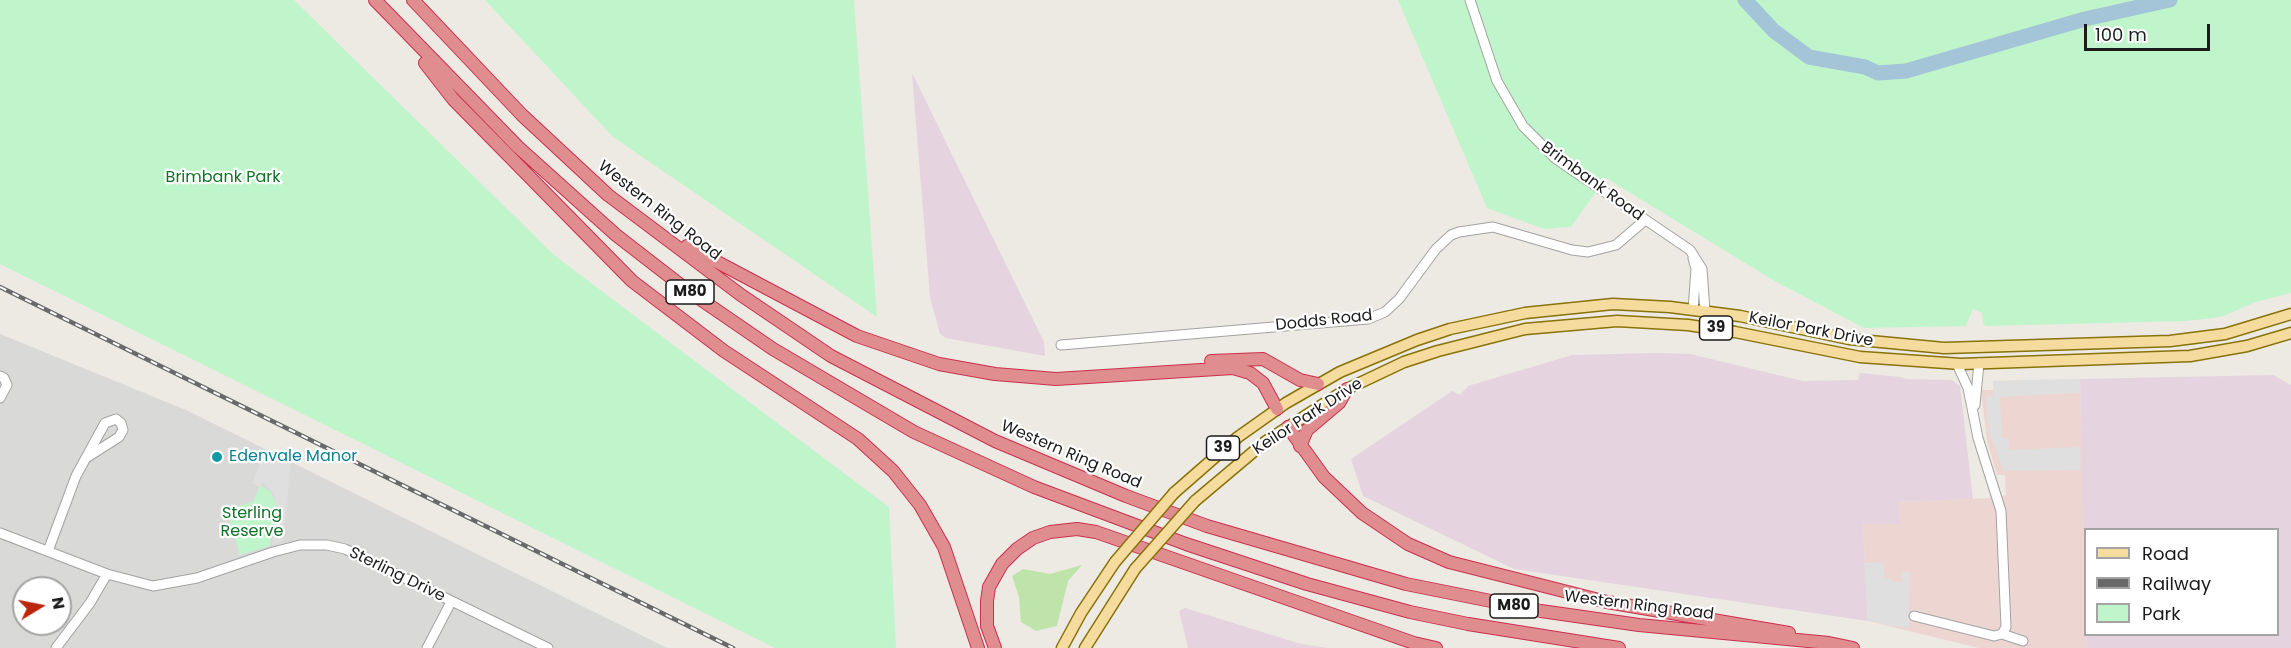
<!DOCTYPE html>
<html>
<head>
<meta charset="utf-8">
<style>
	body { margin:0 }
	#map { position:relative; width:2291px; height:648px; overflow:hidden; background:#eceae2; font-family:Poppins,sans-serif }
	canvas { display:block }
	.legend { position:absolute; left:2084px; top:528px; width:195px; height:108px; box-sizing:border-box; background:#fff; border:2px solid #a4a4a4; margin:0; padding:8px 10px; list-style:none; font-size:18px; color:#1b1b1b }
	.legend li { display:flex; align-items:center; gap:12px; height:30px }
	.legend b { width:30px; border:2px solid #a4a4a4 }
	.north { position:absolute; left:12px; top:576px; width:60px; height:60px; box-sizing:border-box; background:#fff; border:2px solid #a4a4a4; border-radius:50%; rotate:80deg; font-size:16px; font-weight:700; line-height:24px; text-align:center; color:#1b1b1b }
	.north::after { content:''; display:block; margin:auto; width:21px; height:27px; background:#ba270d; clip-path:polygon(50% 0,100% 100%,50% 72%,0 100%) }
	.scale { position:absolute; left:2084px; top:24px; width:126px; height:27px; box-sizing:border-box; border:3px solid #1b1b1b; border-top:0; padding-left:8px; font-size:18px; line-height:21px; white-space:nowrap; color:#1b1b1b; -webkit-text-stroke:4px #fff; paint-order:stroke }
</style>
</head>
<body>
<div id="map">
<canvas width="2291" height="648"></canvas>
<ul class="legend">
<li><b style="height:8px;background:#f5dc9e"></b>Road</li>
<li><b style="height:8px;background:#696969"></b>Railway</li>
<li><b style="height:16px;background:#c0f5cc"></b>Park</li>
</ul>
<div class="north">N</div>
<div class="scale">100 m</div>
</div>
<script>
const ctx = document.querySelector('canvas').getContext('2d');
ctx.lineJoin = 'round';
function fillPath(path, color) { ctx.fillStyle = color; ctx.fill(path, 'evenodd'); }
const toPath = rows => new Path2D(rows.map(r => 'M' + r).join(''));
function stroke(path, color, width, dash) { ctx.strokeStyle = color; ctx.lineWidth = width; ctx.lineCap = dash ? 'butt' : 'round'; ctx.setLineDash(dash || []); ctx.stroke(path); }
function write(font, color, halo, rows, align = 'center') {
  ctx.font = font + ' Poppins,sans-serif'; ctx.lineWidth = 4.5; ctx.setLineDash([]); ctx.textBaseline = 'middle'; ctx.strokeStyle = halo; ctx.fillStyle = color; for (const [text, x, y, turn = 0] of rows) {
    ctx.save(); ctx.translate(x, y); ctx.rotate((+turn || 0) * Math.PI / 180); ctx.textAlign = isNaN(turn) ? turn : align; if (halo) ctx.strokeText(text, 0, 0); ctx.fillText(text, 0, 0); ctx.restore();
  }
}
fillPath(toPath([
	[0,334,186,410,667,648,0,648],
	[24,588,60,588,60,624,24,624]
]), '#d9d9d8');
fillPath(toPath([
	[2080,379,2087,648,1979,648,1868,621,1863,524,1900,524,1899,502,1991,498,2006,495,2005,475,1997,475,1987,440,1981,390,1993,390,1993,381]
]), '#edd6d1');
fillPath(toPath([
	[912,73,1044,342,1045,356,946,338,940,334,930,297],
	[1657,353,1690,354,1803,381,1858,380,1860,373,1901,377,1906,379,1952,380,1960,386,1973,499,1899,502,1900,524,1863,524,1868,621,1514,569,1363,496,1351,459,1452,391,1460,395,1468,386,1572,355],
	[2273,375,2291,385,2291,648,2087,648,2087,635,2278,634,2278,530,2086,530,2085,588,2080,379],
	[1185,608,1301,644,1328,648,1188,648,1179,611]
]), '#e5d4df');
fillPath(toPath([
	[1082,565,1068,581,1057,626,1036,631,1021,622,1019,597,1012,576,1023,569,1050,574]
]), '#bee4aa');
fillPath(toPath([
	[0,0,294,0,554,255,889,507,896,648,775,648,0,264],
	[485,0,854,0,877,317,613,137],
	[1398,0,2291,0,2291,293,2256,302,2221,317,2187,321,1986,326,1983,323,1982,313,1973,309,1966,326,1864,328,1773,280,1606,178,1571,227,1544,229,1487,208],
	[260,485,271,492,276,504,270,546,240,555,227,510,254,501]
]), '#c0f5cc');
fillPath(toPath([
	[2080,379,2080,393,2000,397,2002,438,2009,438,2009,450,2080,447,2081,470,2004,471,1988,429,1992,425,1988,424,1986,397,1993,396,1993,381],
	[266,449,291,463,283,541,272,544,277,514,274,495,263,482,260,487,252,483],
	[1864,563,1883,563,1885,577,1896,582,1902,582,1902,572,1910,572,1909,629,1868,621]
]), '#dfdfdf');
stroke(toPath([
	[1745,0,1774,31,1809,57,1865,67,1878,73,1906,71,2085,19,2170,0]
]), '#a4c4d8', 15);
const minor = toPath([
	[1470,0,1497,81,1523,126,1556,159,1690,250,1702,269,1705,311],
	[1693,258,1696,269,1693,310],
	[1061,345,1368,319,1385,312,1399,299,1436,249,1451,235,1459,232,1493,227,1572,250,1588,252,1616,245,1644,221],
	[0,376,4,378,7,385,0,398],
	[1975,405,1979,363],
	[0,533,107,574,153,586,197,578,273,552,300,545,327,545,345,549,548,648],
	[48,551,76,476,105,423,116,419,121,423,123,430,119,437,86,458],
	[1914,616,1994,636,2002,634,2006,627,2001,511,1978,438,1968,388,1957,364],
	[2002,634,2023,641],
	[56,648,90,603,107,574],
	[427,648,451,602]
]);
const major = toPath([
	[1174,493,1238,437,1286,403,1340,372,1417,340,1450,329,1525,313,1613,304,1670,307,1740,316,1849,339,1944,348,2170,341,2225,334,2291,314],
	[1195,501,1265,442,1347,389,1404,362,1438,351,1525,329,1617,321,1688,325,1735,332,1860,357,1961,364,2190,356,2247,346,2291,333],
	[1062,648,1081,613,1115,562],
	[1085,648,1135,569]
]);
const highway = toPath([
	[375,0,518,147,616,235,687,290,773,349,914,432,1034,487,1186,544,1307,584,1410,612,1468,624,1619,648],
	[413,0,522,115,608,195,741,295,831,356,995,441,1126,496,1207,526,1406,584,1541,611,1639,625,1829,643,1853,648],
	[425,63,453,99,632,281,724,351,858,439,893,471,920,505,944,547,978,648],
	[687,246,857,336,939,364,995,374,1056,379,1233,368,1250,373,1263,383,1277,409],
	[1211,361,1263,359,1300,380,1318,384],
	[1288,427,1324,477,1362,513,1408,544,1449,562,1607,602,1789,633],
	[1300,446,1307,430,1339,403,1347,389],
	[995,648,987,626,987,601,989,587,1002,564,1017,549,1033,538,1050,532,1077,529,1096,532,1414,643,1436,648]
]);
stroke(minor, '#a2a2a2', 11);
stroke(major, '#897209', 13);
stroke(highway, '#ca2f4d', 14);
stroke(minor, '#fff', 9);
stroke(major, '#f5dc9e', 10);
stroke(highway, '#e08d90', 12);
const rail = toPath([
	[0,287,733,648]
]);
stroke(rail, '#696969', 4.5);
stroke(rail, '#fff', 2, [7]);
const majorBridge = toPath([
	[1115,562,1174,493],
	[1135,569,1195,501]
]);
stroke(majorBridge, '#897209', 13, []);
stroke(majorBridge, '#f5dc9e', 10);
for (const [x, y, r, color] of [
	[217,457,6,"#0f9aa8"]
]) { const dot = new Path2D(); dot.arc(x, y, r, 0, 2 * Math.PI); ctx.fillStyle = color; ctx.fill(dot); stroke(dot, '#fff', 2); }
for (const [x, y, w] of [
	[690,292,48],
	[1716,328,33],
	[1223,448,33],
	[1514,606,48]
]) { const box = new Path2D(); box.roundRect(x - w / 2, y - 12, w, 24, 4.5); ctx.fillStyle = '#fff'; ctx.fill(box); stroke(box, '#1b1b1b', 1.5); }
write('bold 15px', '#1b1b1b', null, [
	["M80",690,292],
	["39",1716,328],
	["39",1223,448],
	["M80",1514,606]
]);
write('16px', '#127128', '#fff', [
	["Brimbank Park",223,178],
	["Sterling",252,514],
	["Reserve",252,532]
]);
write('16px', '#1b1b1b', '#fff', [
	["Brimbank Road",1592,182,36],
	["Western Ring Road",659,211,38],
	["Dodds Road",1324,321,-6],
	["Keilor Park Drive",1811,330,11],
	["Keilor Park Drive",1308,417,-33],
	["Western Ring Road",1071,455,23],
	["Sterling Drive",397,575,26],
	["Western Ring Road",1639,606,7]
]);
write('16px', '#0d838f', '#fff', [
	["Edenvale Manor",229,457]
], 'left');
</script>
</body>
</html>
